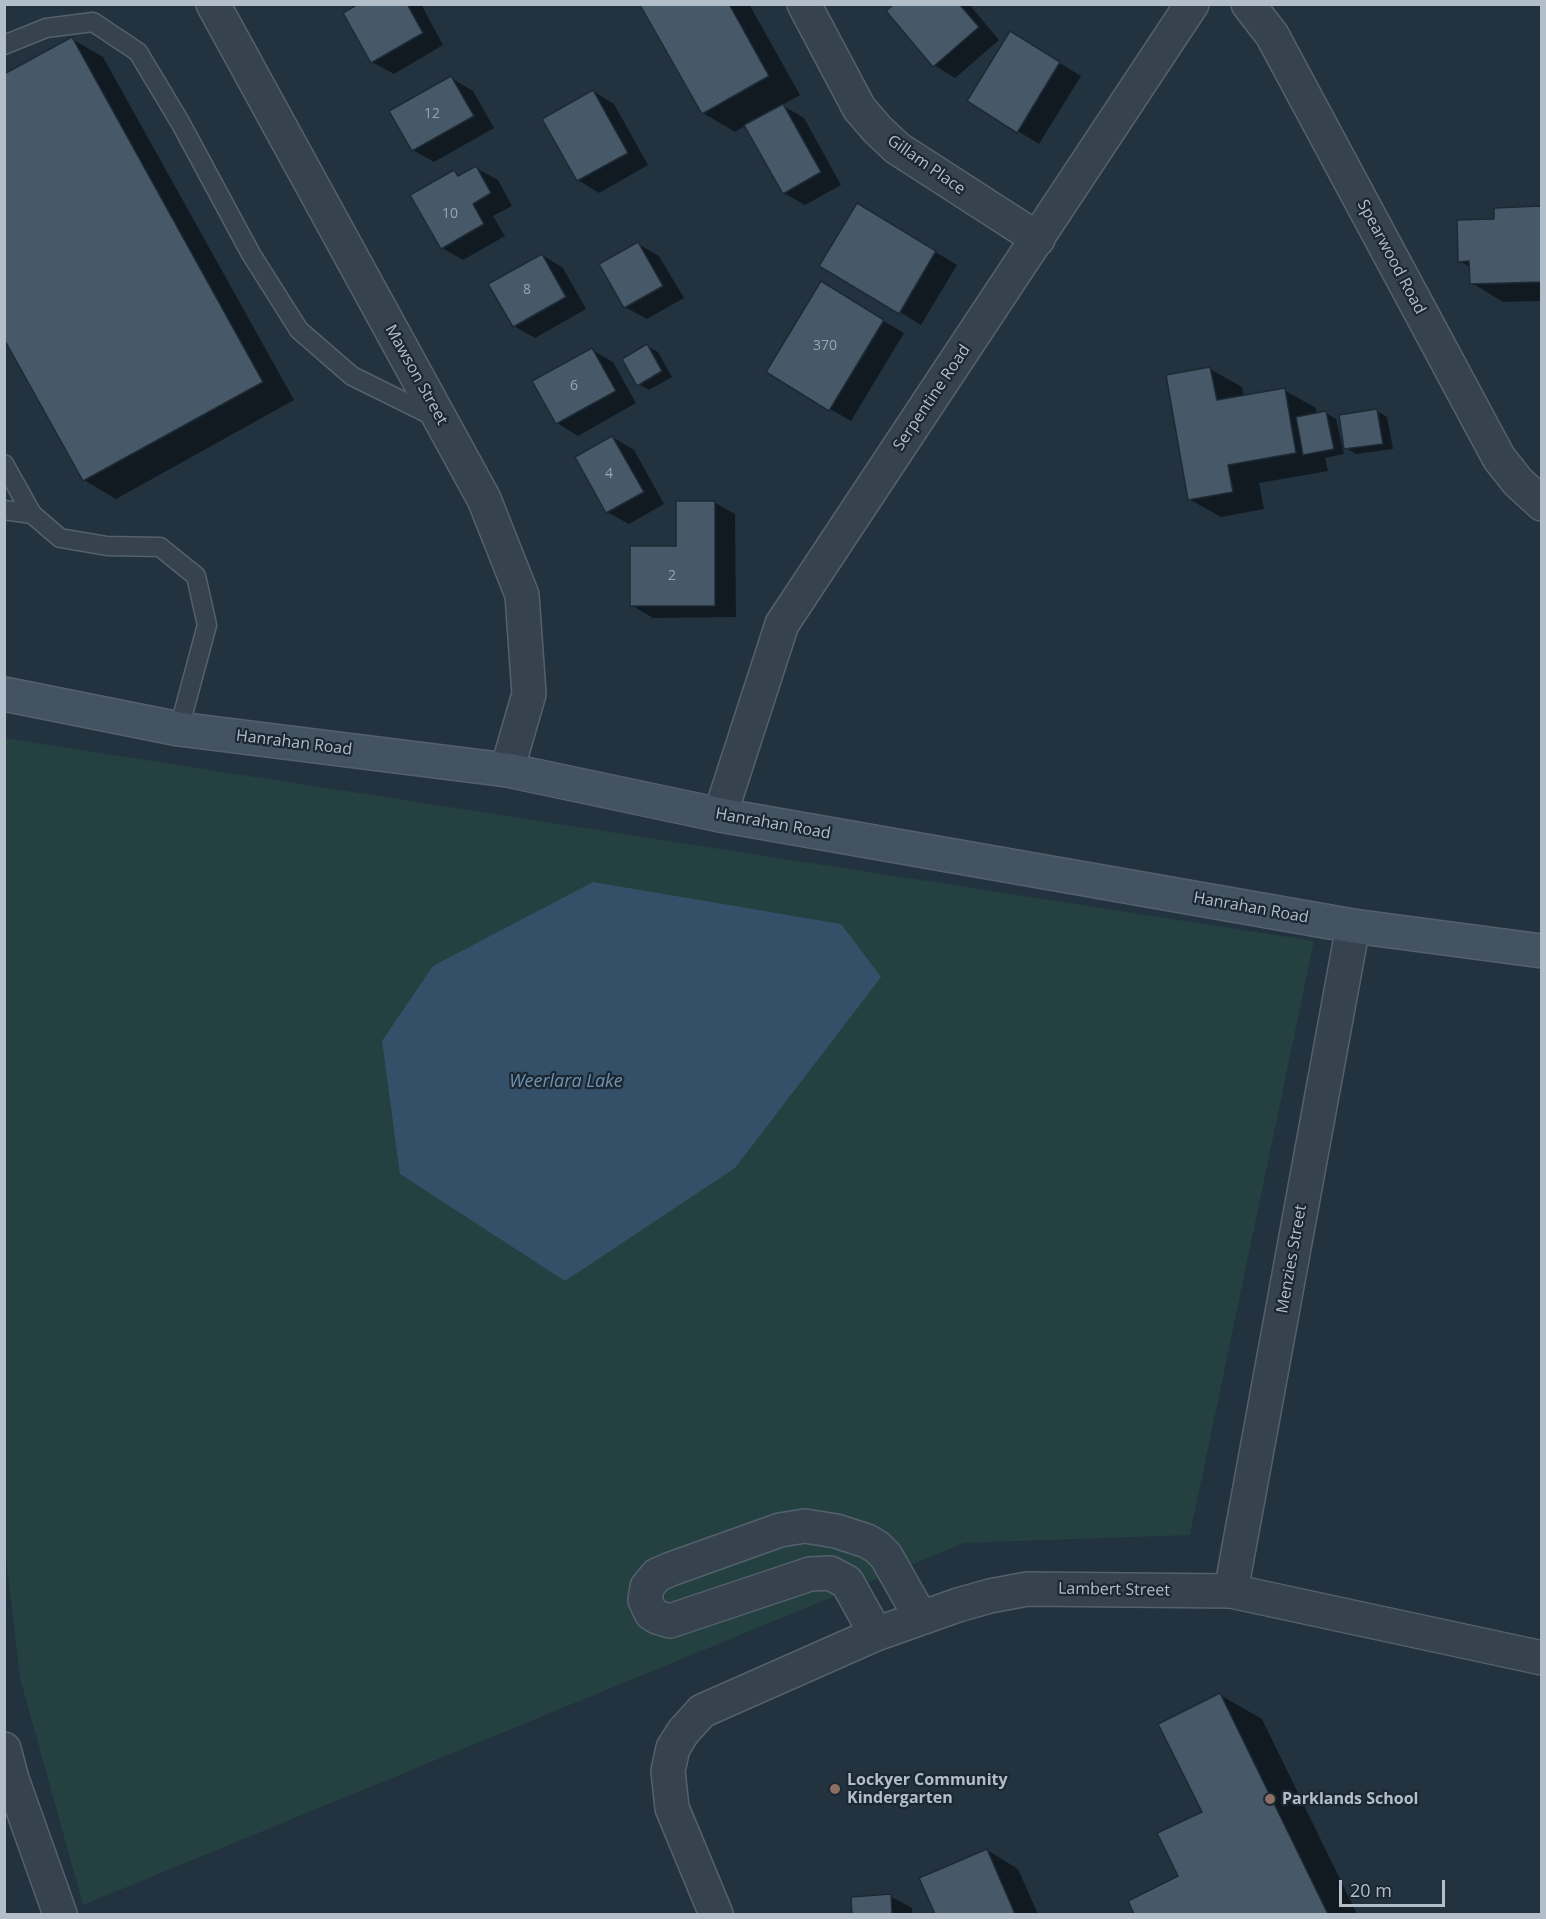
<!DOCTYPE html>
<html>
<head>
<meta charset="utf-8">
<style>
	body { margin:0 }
	#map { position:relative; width:1546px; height:1919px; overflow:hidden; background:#22323f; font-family:"Open Sans",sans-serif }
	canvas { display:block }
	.frame { position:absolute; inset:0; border:6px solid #b2beca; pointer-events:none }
	.scale { position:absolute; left:1339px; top:1880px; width:106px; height:27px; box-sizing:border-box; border:3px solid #b2beca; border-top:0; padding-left:8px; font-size:18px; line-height:21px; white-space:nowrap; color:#b2beca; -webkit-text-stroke:4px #1b2834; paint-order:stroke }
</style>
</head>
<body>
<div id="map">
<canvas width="1546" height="1919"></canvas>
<div class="frame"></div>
<div class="scale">20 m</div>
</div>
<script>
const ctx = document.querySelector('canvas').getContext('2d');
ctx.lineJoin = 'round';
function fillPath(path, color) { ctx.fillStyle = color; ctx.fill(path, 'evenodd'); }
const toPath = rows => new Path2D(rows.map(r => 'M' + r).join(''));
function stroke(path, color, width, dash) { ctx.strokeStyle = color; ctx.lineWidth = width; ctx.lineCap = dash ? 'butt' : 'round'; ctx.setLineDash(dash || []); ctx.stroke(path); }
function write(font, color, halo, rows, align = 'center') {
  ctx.font = font + ' "Open Sans",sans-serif'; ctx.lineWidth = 4.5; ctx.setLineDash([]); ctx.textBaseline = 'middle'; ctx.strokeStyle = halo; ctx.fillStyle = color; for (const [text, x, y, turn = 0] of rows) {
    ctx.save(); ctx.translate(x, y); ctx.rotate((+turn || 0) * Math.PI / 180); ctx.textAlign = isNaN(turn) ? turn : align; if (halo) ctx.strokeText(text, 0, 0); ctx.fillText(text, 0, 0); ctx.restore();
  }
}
fillPath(toPath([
	[4,738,1314,941,1190,1535,964,1543,83,1905,20,1678,5,1548]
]), '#244040');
fillPath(toPath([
	[593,882,841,924,881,977,735,1168,565,1281,400,1174,382,1041,433,966]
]), '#345068');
fillPath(toPath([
	[361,4,421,4,443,45,394,74,372,62],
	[645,4,749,4,800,95,782,105,804,118,841,185,805,205,784,193,746,125,735,132,703,113],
	[896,4,969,4,999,40,955,78,934,65],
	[72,39,103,57,294,400,116,499,84,480,4,336],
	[1031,46,1081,76,1039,144,969,101],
	[451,78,473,91,494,128,434,162,413,150],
	[593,91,614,104,648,165,599,193,578,180],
	[476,168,498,180,512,206,493,216,505,236,463,260,442,248,454,172,461,176],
	[1541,208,1542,301,1503,302,1472,283,1471,268,1460,261,1495,221],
	[878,217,957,265,921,325,900,312],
	[638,244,659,256,684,298,647,319,625,307],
	[542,255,563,268,586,309,535,338,514,326],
	[842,296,904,333,851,421,830,409],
	[647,346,658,352,672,377,649,390,638,384],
	[592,350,613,362,636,403,578,436,557,423],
	[1210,369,1242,387,1244,397,1284,390,1316,408,1317,414,1326,413,1336,419,1344,454,1325,458,1328,471,1259,483,1264,509,1221,517,1189,499],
	[1377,411,1387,417,1393,449,1356,454,1346,448],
	[612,437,634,450,664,504,629,524,607,512],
	[714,502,735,514,736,617,653,618,631,605],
	[1220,1695,1262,1719,1357,1914,1136,1914,1130,1901,1180,1877,1204,1812],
	[987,1850,1018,1869,1038,1914,936,1914,921,1878],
	[890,1896,912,1908,912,1914,853,1914,852,1898]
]), '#0007');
const building = toPath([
	[358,4,407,4,423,33,371,63,343,13,358,4],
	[642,4,729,4,769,76,702,114,640,5,642,4],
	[894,4,959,4,979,27,933,67,886,11,894,4],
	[1010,31,1060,62,1017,133,967,101,1010,31],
	[72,37,263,382,83,481,4,339,4,74,72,37],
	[451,76,474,116,412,151,389,111,451,76],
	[593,90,628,153,577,181,542,119,593,90],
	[783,104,821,172,783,194,744,125,783,104],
	[476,166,491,193,473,204,484,224,441,249,410,195,454,170,458,176,476,166],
	[857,203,936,251,899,314,819,266,857,203],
	[1541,206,1542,282,1470,284,1469,261,1458,262,1457,220,1494,219,1494,208,1541,206],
	[638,242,663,286,624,308,599,264,638,242],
	[542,254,566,297,513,327,488,284,542,254],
	[821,281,884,320,829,411,766,372,821,281],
	[647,344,662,371,637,386,622,359,647,344],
	[592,348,616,391,556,424,532,381,592,348],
	[1210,367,1217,400,1285,388,1296,453,1228,465,1233,492,1188,500,1166,375,1210,367],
	[1377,409,1383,444,1344,449,1339,415,1377,409],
	[1326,411,1334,449,1303,455,1296,417,1326,411],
	[612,436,644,492,606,513,575,457,612,436],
	[676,501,715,501,715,606,630,606,630,546,676,546,676,501],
	[1220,1693,1328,1914,1134,1914,1128,1901,1178,1876,1157,1833,1202,1812,1158,1724,1220,1693],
	[987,1849,1015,1914,935,1914,919,1878,987,1849],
	[891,1894,892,1914,852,1914,851,1897,891,1894]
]);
fillPath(building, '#475968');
stroke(building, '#1d2a36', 1.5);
const service = toPath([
	[4,45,46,28,93,22,138,52,180,122,251,254,299,330,352,376,437,418],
	[4,464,32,514,60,538,107,546,160,547,196,576,207,625,179,729],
	[4,510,32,514]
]);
const minor = toPath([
	[213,4,484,499,522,595,529,694,507,770],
	[804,4,859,108,877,129,897,148,1038,239],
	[1248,4,1272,35,1499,458,1518,482,1542,504],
	[1231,1591,1353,926],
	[876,1634,847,1582,830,1573,810,1574,670,1621,657,1617,651,1613,645,1600,647,1587,657,1575,671,1569,780,1530,805,1526,836,1531,867,1541,877,1547,886,1556,921,1618],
	[4,1749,12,1779,60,1914],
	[716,1914,672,1808,668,1771,673,1748,683,1732,702,1711,876,1634,958,1605,990,1596,1027,1589,1231,1591,1542,1658]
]);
const tertiary = toPath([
	[720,815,782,624,1192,4]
]);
const secondary = toPath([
	[4,694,179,729,507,770,720,815,1353,926,1542,951]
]);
stroke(service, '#54616d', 21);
stroke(minor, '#54616d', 36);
stroke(tertiary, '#54616d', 36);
stroke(secondary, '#54616d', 36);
stroke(service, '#36434f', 18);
stroke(minor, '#36434f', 33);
stroke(tertiary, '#36434f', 33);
stroke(secondary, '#435362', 33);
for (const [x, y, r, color] of [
	[835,1789,6,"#8d6e63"],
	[1270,1799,6,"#8d6e63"]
]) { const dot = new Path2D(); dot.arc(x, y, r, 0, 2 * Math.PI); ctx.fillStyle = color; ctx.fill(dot); stroke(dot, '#1b2834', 2); }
write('14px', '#97a5b2', null, [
	["12",432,114],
	["10",450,214],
	["8",527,290],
	["370",825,346],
	["6",574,386],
	["4",609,474],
	["2",672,576]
]);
write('16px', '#b2beca', '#1b2834', [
	["Gillam Place",926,165,35],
	["Spearwood Road",1391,257,62],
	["Mawson Street",416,375,61],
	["Serpentine Road",932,398,-56],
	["Hanrahan Road",294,743,7],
	["Hanrahan Road",773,824,10],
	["Hanrahan Road",1251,908,10],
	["Menzies Street",1292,1259,-80],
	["Lambert Street",1114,1590,1]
]);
write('bold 16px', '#b2beca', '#1b2834', [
	["Lockyer Community",847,1780],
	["Kindergarten",847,1798],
	["Parklands School",1282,1799]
], 'left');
write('italic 18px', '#7093b0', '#1b2834', [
	["Weerlara Lake",566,1082]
]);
</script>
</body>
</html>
